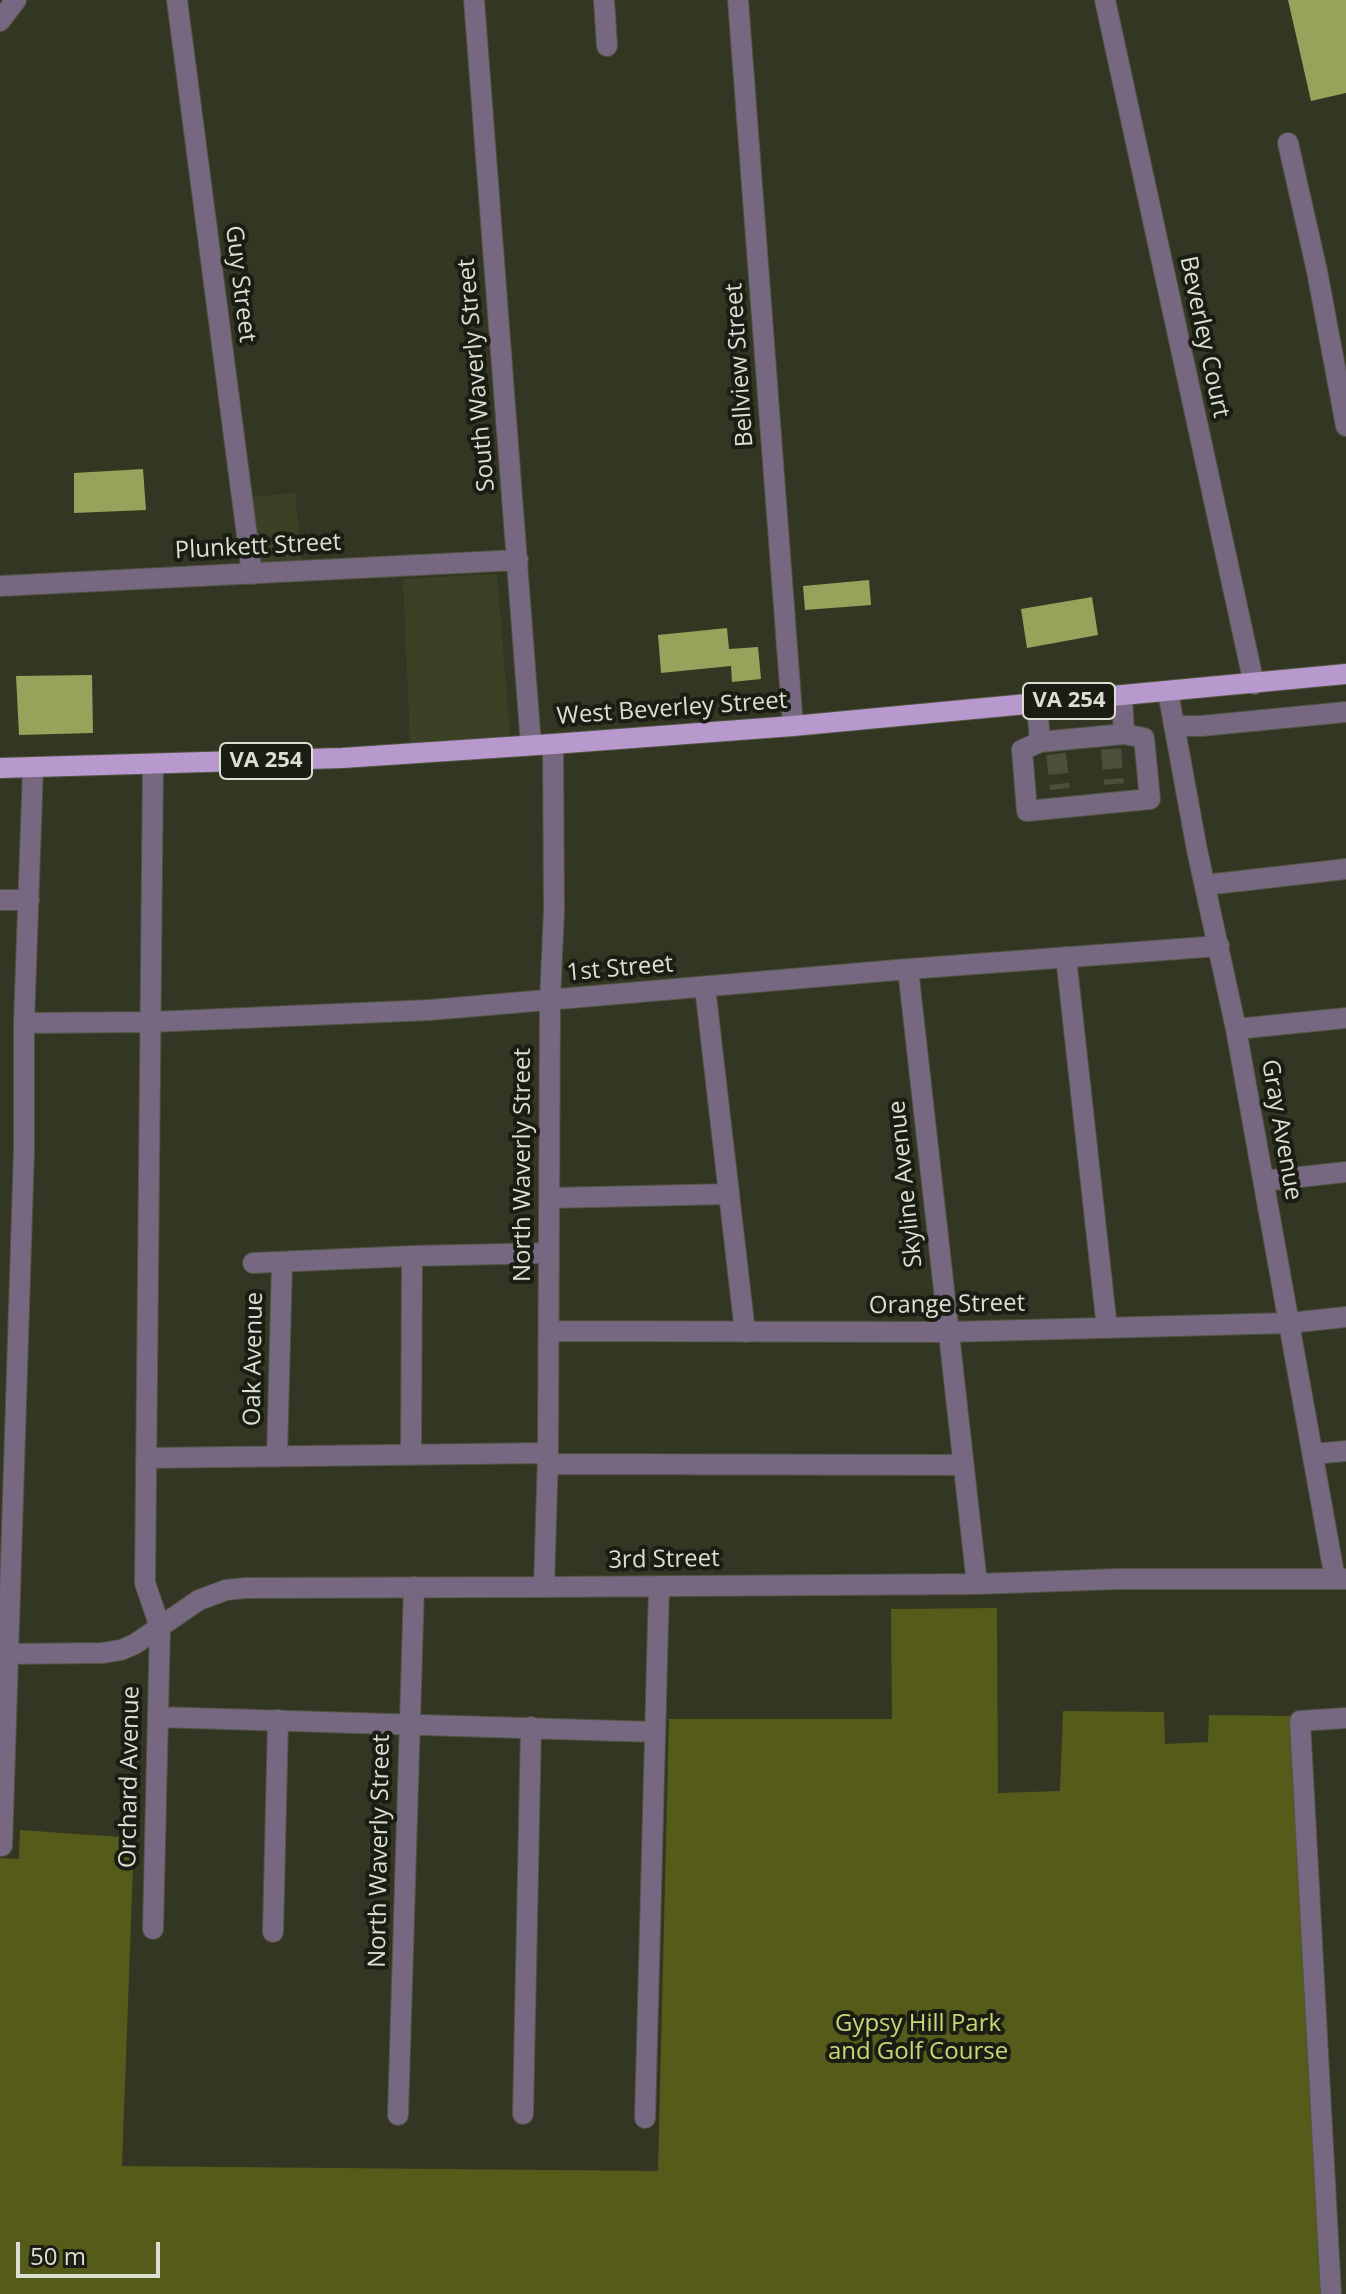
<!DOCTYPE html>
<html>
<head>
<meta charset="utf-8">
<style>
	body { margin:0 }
	#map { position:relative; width:1346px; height:2294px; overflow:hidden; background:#333622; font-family:"Open Sans",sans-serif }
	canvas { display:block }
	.scale { position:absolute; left:16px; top:2242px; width:144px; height:36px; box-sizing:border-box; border:4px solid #dcded1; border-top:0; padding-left:10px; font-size:24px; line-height:28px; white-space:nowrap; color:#dcded1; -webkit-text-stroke:6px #1b1d14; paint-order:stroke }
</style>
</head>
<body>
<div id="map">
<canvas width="1346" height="2294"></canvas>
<div class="scale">50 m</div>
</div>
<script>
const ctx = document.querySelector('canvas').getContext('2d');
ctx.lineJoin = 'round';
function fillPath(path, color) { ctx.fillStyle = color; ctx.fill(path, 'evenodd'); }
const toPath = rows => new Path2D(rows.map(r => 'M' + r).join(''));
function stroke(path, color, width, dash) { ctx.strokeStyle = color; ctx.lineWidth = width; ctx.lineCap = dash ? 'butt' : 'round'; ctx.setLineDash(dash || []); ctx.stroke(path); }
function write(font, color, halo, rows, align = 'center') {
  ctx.font = font + ' "Open Sans",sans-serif'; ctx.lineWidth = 8; ctx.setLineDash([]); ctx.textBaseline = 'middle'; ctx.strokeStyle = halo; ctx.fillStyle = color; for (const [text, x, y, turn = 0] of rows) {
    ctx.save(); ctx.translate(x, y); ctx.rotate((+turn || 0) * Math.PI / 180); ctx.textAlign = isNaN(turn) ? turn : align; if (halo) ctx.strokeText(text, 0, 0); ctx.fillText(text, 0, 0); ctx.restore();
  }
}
fillPath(toPath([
	[295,493,302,561,258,563,250,497],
	[497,574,510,736,410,743,403,579]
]), '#3c4125');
fillPath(toPath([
	[997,1608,998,1793,1060,1791,1063,1711,1164,1712,1165,1744,1208,1742,1209,1715,1295,1716,1326,2294,0,2294,0,1858,19,1859,20,1830,134,1838,122,2166,658,2171,669,1719,892,1719,891,1609]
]), '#555c19');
fillPath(toPath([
	[1288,0,1346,0,1346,93,1311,101],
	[143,469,146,510,74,513,74,473],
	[869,580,871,605,805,610,803,586],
	[1092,597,1098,635,1027,648,1021,609],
	[727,628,729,649,758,647,761,679,732,682,731,666,661,673,658,635],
	[92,675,93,733,19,735,16,676]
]), '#97a25b');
stroke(toPath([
	[1111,749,1114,784],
	[1056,754,1060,789]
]), '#4c4f3c', 20, [20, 10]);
const minor = toPath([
	[177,0,252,574],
	[474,0,531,745],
	[604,0,607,46],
	[738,0,793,726],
	[1105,0,1254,684],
	[0,21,16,0],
	[1288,143,1317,271,1346,426],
	[0,586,518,560],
	[1168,692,1197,850,1236,1029,1335,1579],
	[1037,704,1040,742,1124,734,1122,696],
	[1174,726,1201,726,1346,712],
	[1040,742,1022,750,1027,811,1150,799,1144,738,1124,734],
	[1205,885,1346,869],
	[0,900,29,900],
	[1066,957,1107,1328],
	[908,969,977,1584],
	[705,987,745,1332],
	[24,1023,151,1022,430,1010,908,969,1219,946],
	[1236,1029,1346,1018],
	[1264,1181,1346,1172],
	[549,1198,729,1194],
	[253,1263,412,1256,549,1253],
	[549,1331,948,1332,1289,1323,1346,1317],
	[1313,1454,1346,1451],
	[411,1455,412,1256],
	[277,1456,282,1263],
	[146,1458,548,1453],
	[548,1464,964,1465],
	[544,1587,548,1453,550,1001,554,910,553,744],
	[0,1654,102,1653,121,1650,135,1644,199,1600,226,1590,245,1588,544,1587,977,1584,1118,1579,1346,1579],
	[158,1717,655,1732],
	[2,1846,24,1150,24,1023,33,768],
	[153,1929,160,1627,145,1583,153,764],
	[273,1932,278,1720],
	[523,2114,531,1727],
	[398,2115,414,1587],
	[645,2118,659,1586],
	[1331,2294,1300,1721,1346,1718]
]);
const major = toPath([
	[0,768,342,758,553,744,793,726,1346,674]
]);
stroke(minor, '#515442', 22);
stroke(major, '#515442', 22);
stroke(minor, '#776881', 20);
stroke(major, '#b899cd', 20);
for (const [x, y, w] of [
	[1069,701,92],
	[266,761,92]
]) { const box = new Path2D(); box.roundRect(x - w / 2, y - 18, w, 36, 6); ctx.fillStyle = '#1b1d14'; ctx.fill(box); stroke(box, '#dcded1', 2); }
write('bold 22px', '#dcded1', null, [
	["VA 254",1069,701],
	["VA 254",266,761]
]);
write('24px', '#dcded1', '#1b1d14', [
	["Guy Street",240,284,83],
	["Beverley Court",1204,337,78],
	["Bellview Street",740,365,-94],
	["South Waverly Street",477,375,-95],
	["Plunkett Street",258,547,-3],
	["West Beverley Street",672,709,-4],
	["1st Street",620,969,-5],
	["Gray Avenue",1281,1130,80],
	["North Waverly Street",523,1165,-90],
	["Skyline Avenue",906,1184,-96],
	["Orange Street",947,1305,-1],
	["Oak Avenue",254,1359,-89],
	["3rd Street",664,1560,-1],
	["Orchard Avenue",130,1777,-89],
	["North Waverly Street",380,1851,-89]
]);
write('24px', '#c9d774', '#1b1d14', [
	["Gypsy Hill Park",918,2024],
	["and Golf Course",918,2052]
]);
</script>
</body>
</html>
